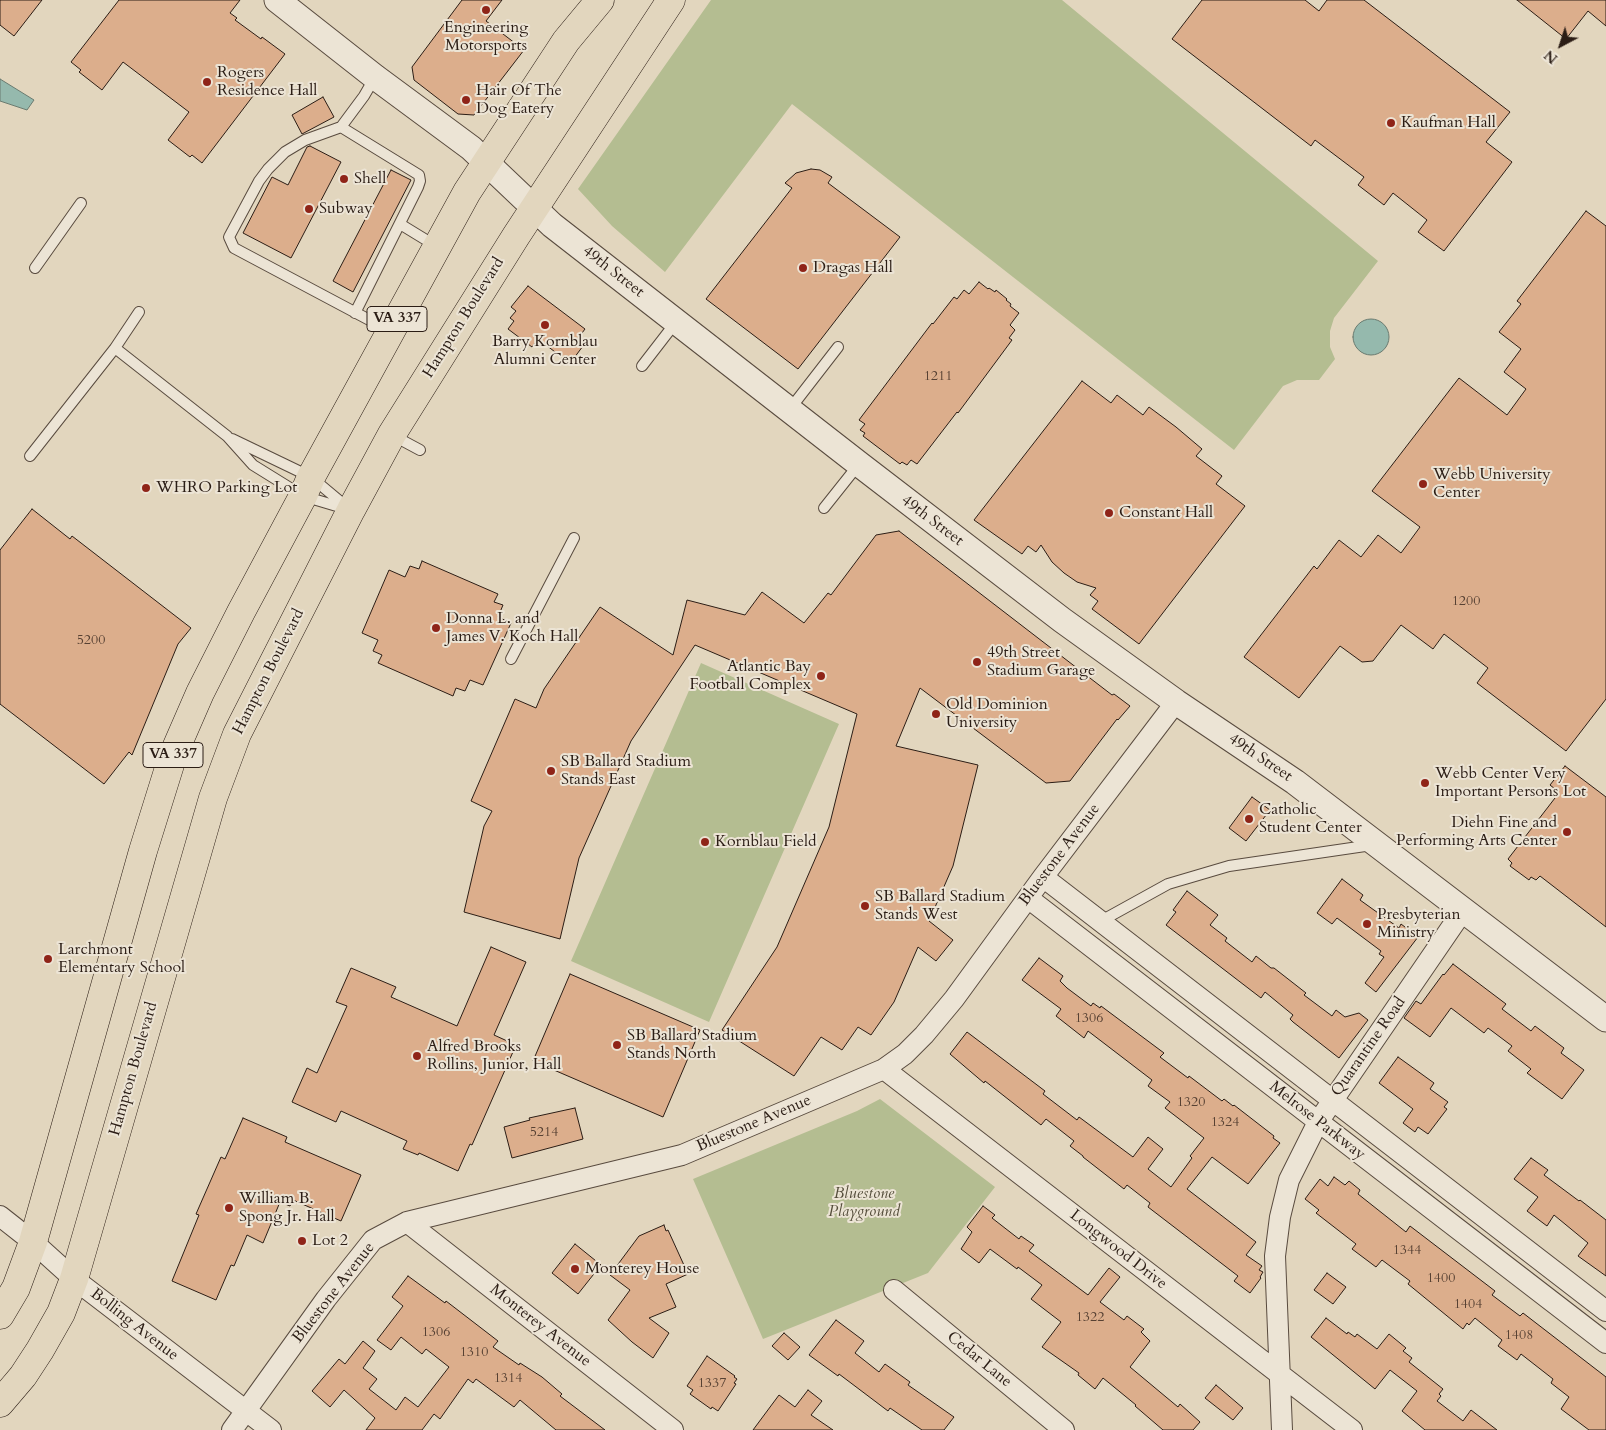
<!DOCTYPE html>
<html>
<head>
<meta charset="utf-8">
<style>
	body { margin:0 }
	#map { position:relative; width:1606px; height:1430px; overflow:hidden; background:#e2d6be; font-family:Cardo,serif }
	canvas { display:block }
	.north { position:absolute; left:1536px; top:20px; width:50px; height:50px; -webkit-text-stroke:4px #ece4d5; paint-order:stroke; rotate:220deg; font-size:14px; font-weight:700; line-height:20px; text-align:center; color:#2b1d15 }
	.north::after { content:''; display:block; margin:auto; width:18px; height:22px; background:#2b1d15; clip-path:polygon(50% 0,100% 100%,50% 72%,0 100%) }
</style>
</head>
<body>
<div id="map">
<canvas width="1606" height="1430"></canvas>
<div class="north">N</div>
</div>
<script>
const ctx = document.querySelector('canvas').getContext('2d');
ctx.lineJoin = 'round';
function fillPath(path, color) { ctx.fillStyle = color; ctx.fill(path, 'evenodd'); }
const toPath = rows => new Path2D(rows.map(r => 'M' + r).join(''));
function stroke(path, color, width, dash) { ctx.strokeStyle = color; ctx.lineWidth = width; ctx.lineCap = dash ? 'butt' : 'round'; ctx.setLineDash(dash || []); ctx.stroke(path); }
function write(font, color, halo, rows, align = 'center') {
  ctx.font = font + ' Cardo,serif'; ctx.lineWidth = 4; ctx.setLineDash([]); ctx.textBaseline = 'middle'; ctx.strokeStyle = halo; ctx.fillStyle = color; for (const [text, x, y, turn = 0] of rows) {
    ctx.save(); ctx.translate(x, y); ctx.rotate((+turn || 0) * Math.PI / 180); ctx.textAlign = isNaN(turn) ? turn : align; if (halo) ctx.strokeText(text, 0, 0); ctx.fillText(text, 0, 0); ctx.restore();
  }
}
fillPath(toPath([
	[711,0,1062,0,1378,261,1334,318,1330,331,1330,347,1335,359,1319,380,1297,380,1283,386,1234,450,792,104,665,272,612,226,578,189],
	[701,663,839,724,709,1022,571,961],
	[880,1099,995,1187,928,1273,763,1339,693,1179,857,1111]
]), '#b4bd91');
const water = toPath([
	[0,79,34,100,27,110,0,101,0,79],
	'1353 337a18 18 0 1 1 36 0a18 18 0 1 1-36 0Z'
]);
fillPath(water, '#95b9ad');
stroke(water, '#6b7b70', 1);
const building = toPath([
	[0,0,42,0,14,36,0,25,0,0],
	[119,0,240,0,230,13,237,18,235,20,261,39,262,37,285,54,202,163,192,155,190,157,168,140,189,112,123,62,102,90,79,72,81,70,71,62,119,0],
	[462,0,502,0,486,21,524,50,474,115,458,114,414,80,412,67,462,0],
	[1202,0,1305,0,1319,11,1327,0,1364,0,1510,112,1486,142,1512,162,1444,251,1418,232,1427,220,1393,193,1384,205,1358,185,1364,177,1315,140,1311,146,1172,39,1202,0],
	[1517,0,1606,0,1606,26,1588,11,1566,39,1517,0],
	[323,97,334,117,302,134,292,115,323,97],
	[310,146,341,162,291,258,243,233,272,177,288,185,307,147,310,146],
	[811,169,820,170,832,177,828,183,900,237,798,369,706,299,792,188,785,183,796,173,811,169],
	[391,170,411,180,353,292,333,281,391,170],
	[1586,211,1606,226,1606,699,1566,751,1477,683,1488,668,1444,634,1433,649,1401,625,1373,661,1362,662,1340,646,1299,698,1244,657,1314,566,1317,569,1339,540,1361,557,1378,535,1401,553,1420,527,1372,491,1459,378,1507,415,1526,389,1504,372,1521,349,1499,332,1521,304,1517,301,1586,211],
	[979,282,988,289,989,288,995,292,996,290,1007,299,1006,300,1011,304,1010,306,1019,313,1010,325,1015,330,1009,338,1012,340,958,413,957,412,917,464,911,460,907,465,902,462,900,464,863,436,865,433,860,430,865,424,859,420,932,323,933,324,954,297,957,299,964,290,969,294,979,282],
	[528,286,585,329,576,341,583,346,574,358,571,356,567,361,538,339,532,347,508,329,514,321,510,318,516,311,511,307,528,286],
	[1082,381,1111,403,1117,395,1143,415,1149,407,1176,427,1202,449,1196,456,1222,476,1216,484,1245,506,1139,644,1092,609,1098,601,1090,595,1096,588,1077,582,1064,573,1052,562,1041,545,1036,552,1028,546,1022,554,974,520,1082,381],
	[32,509,70,539,72,536,191,628,178,644,132,755,129,752,104,784,0,704,0,550,32,509],
	[899,531,1112,695,1114,694,1130,706,1118,720,1117,719,1070,781,1046,783,920,688,896,746,978,765,953,866,929,921,953,940,936,961,918,947,894,1002,871,1035,858,1027,842,1050,821,1037,794,1076,722,1030,777,947,829,827,857,714,695,645,631,741,579,858,560,939,464,912,484,826,492,811,471,801,515,699,536,708,544,689,600,607,673,655,687,600,745,615,762,592,804,623,828,593,831,595,876,535,899,531],
	[422,561,498,594,494,602,503,605,498,617,511,623,483,685,470,680,465,691,456,688,453,696,378,663,382,655,373,651,378,640,362,633,389,570,405,577,410,566,419,569,422,561],
	[1565,766,1606,797,1606,927,1540,876,1536,880,1531,877,1529,880,1510,866,1512,863,1508,859,1555,798,1554,797,1555,795,1552,792,1555,789,1550,785,1565,766],
	[1252,797,1270,810,1246,841,1229,828,1252,797],
	[1342,879,1363,895,1360,900,1399,928,1401,924,1418,937,1376,992,1365,983,1384,957,1379,954,1381,951,1337,918,1332,924,1317,913,1342,879],
	[1187,891,1218,915,1210,925,1227,938,1225,941,1252,962,1256,956,1271,968,1274,968,1306,993,1304,995,1332,1016,1336,1010,1345,1017,1359,1013,1368,1020,1339,1058,1293,1022,1290,1019,1293,1015,1265,992,1261,998,1166,925,1176,912,1173,910,1187,891],
	[491,947,526,962,494,1035,516,1045,472,1145,470,1144,458,1171,419,1153,418,1155,403,1149,407,1141,341,1111,336,1122,292,1102,307,1068,317,1073,347,1006,336,1002,351,968,396,987,391,997,457,1026,491,947],
	[1039,958,1063,976,1060,981,1067,988,1091,1006,1093,1003,1100,1008,1101,1006,1164,1053,1160,1057,1188,1078,1189,1076,1222,1101,1224,1099,1233,1106,1234,1105,1274,1136,1273,1138,1280,1143,1248,1184,1212,1157,1187,1189,1256,1242,1246,1255,1262,1266,1259,1270,1263,1272,1260,1277,1261,1278,1250,1293,1234,1281,1238,1276,1148,1207,1150,1203,1127,1185,1124,1189,1083,1157,1083,1156,1070,1146,1074,1141,1046,1119,1041,1125,985,1081,984,1083,950,1054,967,1032,1045,1091,1043,1094,1077,1120,1079,1117,1133,1157,1148,1137,1163,1149,1148,1169,1171,1187,1192,1158,1190,1156,1204,1138,1165,1108,1170,1102,1148,1086,1152,1080,1088,1031,1084,1038,1056,1016,1061,1009,1022,980,1039,958],
	[1453,964,1506,1004,1502,1009,1531,1031,1535,1026,1564,1048,1561,1053,1584,1070,1562,1099,1527,1073,1531,1069,1508,1051,1512,1046,1488,1028,1484,1033,1451,1008,1430,1037,1404,1018,1416,1001,1421,1004,1443,974,1444,975,1453,964],
	[570,974,700,1030,663,1117,533,1061,570,974],
	[1398,1057,1434,1083,1430,1089,1448,1102,1444,1107,1447,1109,1428,1134,1418,1127,1415,1132,1403,1123,1413,1109,1379,1083,1398,1057],
	[575,1108,583,1139,512,1158,504,1127,530,1120,529,1118,575,1108],
	[243,1118,287,1137,285,1142,361,1175,341,1221,293,1200,290,1206,280,1202,263,1243,247,1235,234,1266,231,1265,216,1300,172,1281,199,1215,196,1214,221,1157,225,1159,243,1118],
	[1531,1158,1548,1170,1544,1175,1579,1201,1580,1200,1606,1220,1606,1276,1578,1256,1588,1243,1554,1215,1547,1226,1527,1211,1538,1197,1514,1179,1531,1158],
	[1334,1177,1345,1185,1349,1181,1360,1190,1358,1194,1406,1232,1410,1226,1495,1291,1492,1295,1520,1316,1523,1313,1606,1377,1606,1430,1589,1430,1561,1409,1569,1397,1551,1383,1553,1379,1521,1354,1517,1360,1498,1346,1502,1340,1475,1318,1469,1325,1467,1323,1463,1329,1408,1284,1410,1281,1382,1260,1376,1267,1352,1249,1356,1244,1316,1213,1319,1210,1305,1199,1320,1179,1328,1186,1334,1177],
	[983,1206,995,1215,992,1218,1019,1239,1021,1236,1034,1245,1029,1251,1088,1295,1109,1268,1120,1277,1100,1302,1124,1320,1127,1316,1144,1329,1141,1332,1150,1341,1130,1367,1178,1407,1180,1404,1200,1422,1193,1430,1163,1430,1135,1406,1136,1405,1103,1378,1095,1389,1078,1375,1079,1373,1042,1347,1061,1322,1031,1299,1042,1285,1018,1267,1017,1269,990,1249,979,1263,961,1249,972,1232,967,1227,983,1206],
	[664,1225,666,1231,668,1230,688,1274,666,1284,676,1307,649,1318,669,1333,653,1358,632,1342,608,1320,630,1290,610,1275,639,1236,664,1225],
	[575,1244,601,1265,578,1294,552,1273,575,1244],
	[1327,1273,1346,1287,1333,1304,1314,1290,1327,1273],
	[408,1276,445,1303,446,1301,498,1341,493,1347,519,1365,520,1363,542,1377,562,1394,560,1396,605,1430,556,1430,520,1400,514,1407,476,1379,473,1383,468,1379,440,1419,434,1414,422,1430,366,1430,375,1418,344,1390,330,1407,312,1391,339,1359,345,1364,363,1341,375,1351,363,1368,377,1379,369,1389,396,1410,405,1397,418,1407,449,1367,426,1349,422,1354,401,1337,391,1350,377,1340,403,1306,392,1297,408,1276],
	[1326,1318,1347,1334,1348,1332,1355,1337,1357,1334,1377,1349,1389,1334,1406,1348,1403,1351,1412,1358,1409,1362,1443,1389,1439,1394,1441,1396,1437,1401,1463,1421,1471,1410,1497,1430,1425,1430,1402,1411,1417,1391,1390,1370,1375,1389,1311,1337,1326,1318],
	[836,1320,864,1341,855,1353,879,1372,885,1364,910,1382,908,1385,954,1417,944,1430,922,1430,890,1408,888,1411,839,1374,838,1376,809,1355,836,1320],
	[784,1333,800,1347,788,1360,772,1346,784,1333],
	[707,1356,735,1376,734,1377,737,1379,734,1383,736,1384,718,1411,712,1407,711,1409,690,1394,693,1390,687,1386,707,1356],
	[1216,1385,1243,1408,1233,1420,1205,1398,1216,1385],
	[808,1390,822,1401,811,1415,833,1430,753,1430,779,1395,795,1407,808,1390]
]);
fillPath(building, '#dcae8c');
stroke(building, '#2b1d15', 1);
const service = toPath([
	[375,77,364,96,341,127,305,140,285,152,268,169,259,181,229,237,234,248,377,324,389,333],
	[341,127,419,175,420,181,418,187,355,313],
	[400,224,436,246],
	[35,268,81,203],
	[115,348,227,436,253,465,303,496,350,510],
	[642,366,676,322],
	[790,409,838,347],
	[392,435,420,450],
	[232,439,311,477,348,508],
	[30,456,115,348,139,312],
	[824,508,859,464],
	[511,659,574,538],
	[1101,921,1168,884,1229,866,1372,845]
]);
const minor = toPath([
	[1043,877,1606,1311],
	[1028,898,1606,1343],
	[884,1069,1352,1430],
	[0,1216,33,1242,74,1279,271,1430],
	[407,1222,673,1430],
	[894,1290,1064,1430],
	[232,1430,326,1299,373,1240,407,1222,682,1155,884,1069,905,1054,924,1035,954,999,1043,877,1176,702],
	[1282,1430,1275,1256,1280,1217,1289,1180,1318,1122,1464,909]
]);
const tertiary = toPath([
	[277,0,375,77,471,148,552,225,859,464,1062,620,1176,702,1295,782,1606,1019]
]);
const primary = toPath([
	[0,1315,16,1288,33,1242,143,851,173,755,200,693,241,612,303,496,311,477,467,192,566,41,600,0],
	[0,1403,23,1376,40,1350,61,1313,74,1279,213,798,237,734,351,510,392,434,516,236,671,0]
]);
stroke(service, '#594b3f', 12);
stroke(minor, '#594b3f', 22);
stroke(tertiary, '#594b3f', 27);
stroke(primary, '#2b1d15', 29);
stroke(service, '#ece4d5', 10);
stroke(minor, '#ece4d5', 20);
stroke(tertiary, '#ece4d5', 25);
stroke(primary, '#e2d6be', 28);
for (const [x, y, r, color] of [
	[486,10,5,"#8f2418"],
	[207,82,5,"#8f2418"],
	[466,100,5,"#8f2418"],
	[1391,123,5,"#8f2418"],
	[344,179,5,"#8f2418"],
	[309,209,5,"#8f2418"],
	[803,268,5,"#8f2418"],
	[545,325,5,"#8f2418"],
	[1423,484,5,"#8f2418"],
	[146,488,5,"#8f2418"],
	[1109,513,5,"#8f2418"],
	[436,628,5,"#8f2418"],
	[977,662,5,"#8f2418"],
	[821,676,5,"#8f2418"],
	[936,714,5,"#8f2418"],
	[551,771,5,"#8f2418"],
	[1425,783,5,"#8f2418"],
	[1249,819,5,"#8f2418"],
	[1567,832,5,"#8f2418"],
	[705,842,5,"#8f2418"],
	[865,906,5,"#8f2418"],
	[1367,924,5,"#8f2418"],
	[48,959,5,"#8f2418"],
	[617,1045,5,"#8f2418"],
	[417,1056,5,"#8f2418"],
	[229,1208,5,"#8f2418"],
	[302,1241,5,"#8f2418"],
	[575,1269,5,"#8f2418"]
]) { const dot = new Path2D(); dot.arc(x, y, r, 0, 2 * Math.PI); ctx.fillStyle = color; ctx.fill(dot); stroke(dot, '#ece4d5', 2); }
write('14px', '#574133', null, [
	["1211",938,377],
	["1200",1466,602],
	["5200",91,641],
	["1306",1089,1019],
	["1320",1191,1103],
	["1324",1225,1123],
	["5214",544,1133],
	["1344",1407,1251],
	["1400",1441,1279],
	["1404",1468,1305],
	["1322",1090,1318],
	["1306",436,1333],
	["1408",1519,1336],
	["1310",474,1353],
	["1314",508,1379],
	["1337",712,1384]
]);
for (const [x, y, w] of [
	[397,319,60],
	[173,755,60]
]) { const box = new Path2D(); box.roundRect(x - w / 2, y - 12.5, w, 25, 4); ctx.fillStyle = '#ece4d5'; ctx.fill(box); stroke(box, '#2b1d15', 1); }
write('bold 15px', '#2b1d15', null, [
	["VA 337",397,319],
	["VA 337",173,755]
]);
write('16px', '#2b1d15', '#ece4d5', [
	["Engineering",486,28,"center"],
	["Motorsports",486,46,"center"],
	["Rogers",217,73],
	["Residence Hall",217,91],
	["Hair Of The",476,91],
	["Dog Eatery",476,109],
	["Kaufman Hall",1401,123],
	["Shell",354,179],
	["Subway",319,209],
	["Dragas Hall",813,268],
	["Barry Kornblau",545,342,"center"],
	["Alumni Center",545,360,"center"],
	["Webb University",1433,475],
	["Center",1433,493],
	["WHRO Parking Lot",156,488],
	["Constant Hall",1119,513],
	["Donna L. and",446,619],
	["James V. Koch Hall",446,637],
	["49th Street",987,653],
	["Stadium Garage",987,671],
	["Atlantic Bay",811,667,"right"],
	["Football Complex",811,685,"right"],
	["Old Dominion",946,705],
	["University",946,723],
	["SB Ballard Stadium",561,762],
	["Stands East",561,780],
	["Webb Center Very",1435,774],
	["Important Persons Lot",1435,792],
	["Catholic",1259,810],
	["Student Center",1259,828],
	["Diehn Fine and",1557,823,"right"],
	["Performing Arts Center",1557,841,"right"],
	["Kornblau Field",715,842],
	["SB Ballard Stadium",875,897],
	["Stands West",875,915],
	["Presbyterian",1377,915],
	["Ministry",1377,933],
	["Larchmont",58,950],
	["Elementary School",58,968],
	["SB Ballard Stadium",627,1036],
	["Stands North",627,1054],
	["Alfred Brooks",427,1047],
	["Rollins, Junior, Hall",427,1065],
	["William B.",239,1199],
	["Spong Jr. Hall",239,1217],
	["Lot 2",312,1241],
	["Monterey House",585,1269]
], 'left');
write('16px', '#2b1d15', '#ece4d5', [
	["49th Street",613,272,38],
	["Hampton Boulevard",464,318,-58],
	["49th Street",932,521,37],
	["Hampton Boulevard",269,672,-63],
	["49th Street",1260,758,34],
	["Bluestone Avenue",1060,855,-53],
	["Quarantine Road",1369,1047,-55],
	["Hampton Boulevard",134,1069,-74],
	["Melrose Parkway",1317,1121,38],
	["Bluestone Avenue",754,1124,-23],
	["Longwood Drive",1118,1250,38],
	["Bluestone Avenue",334,1293,-52],
	["Bolling Avenue",134,1325,38],
	["Monterey Avenue",540,1326,38],
	["Cedar Lane",979,1360,39]
]);
write('italic 16px', '#544d3a', '#ece4d5', [
	["Bluestone",864,1194],
	["Playground",864,1212]
]);
</script>
</body>
</html>
